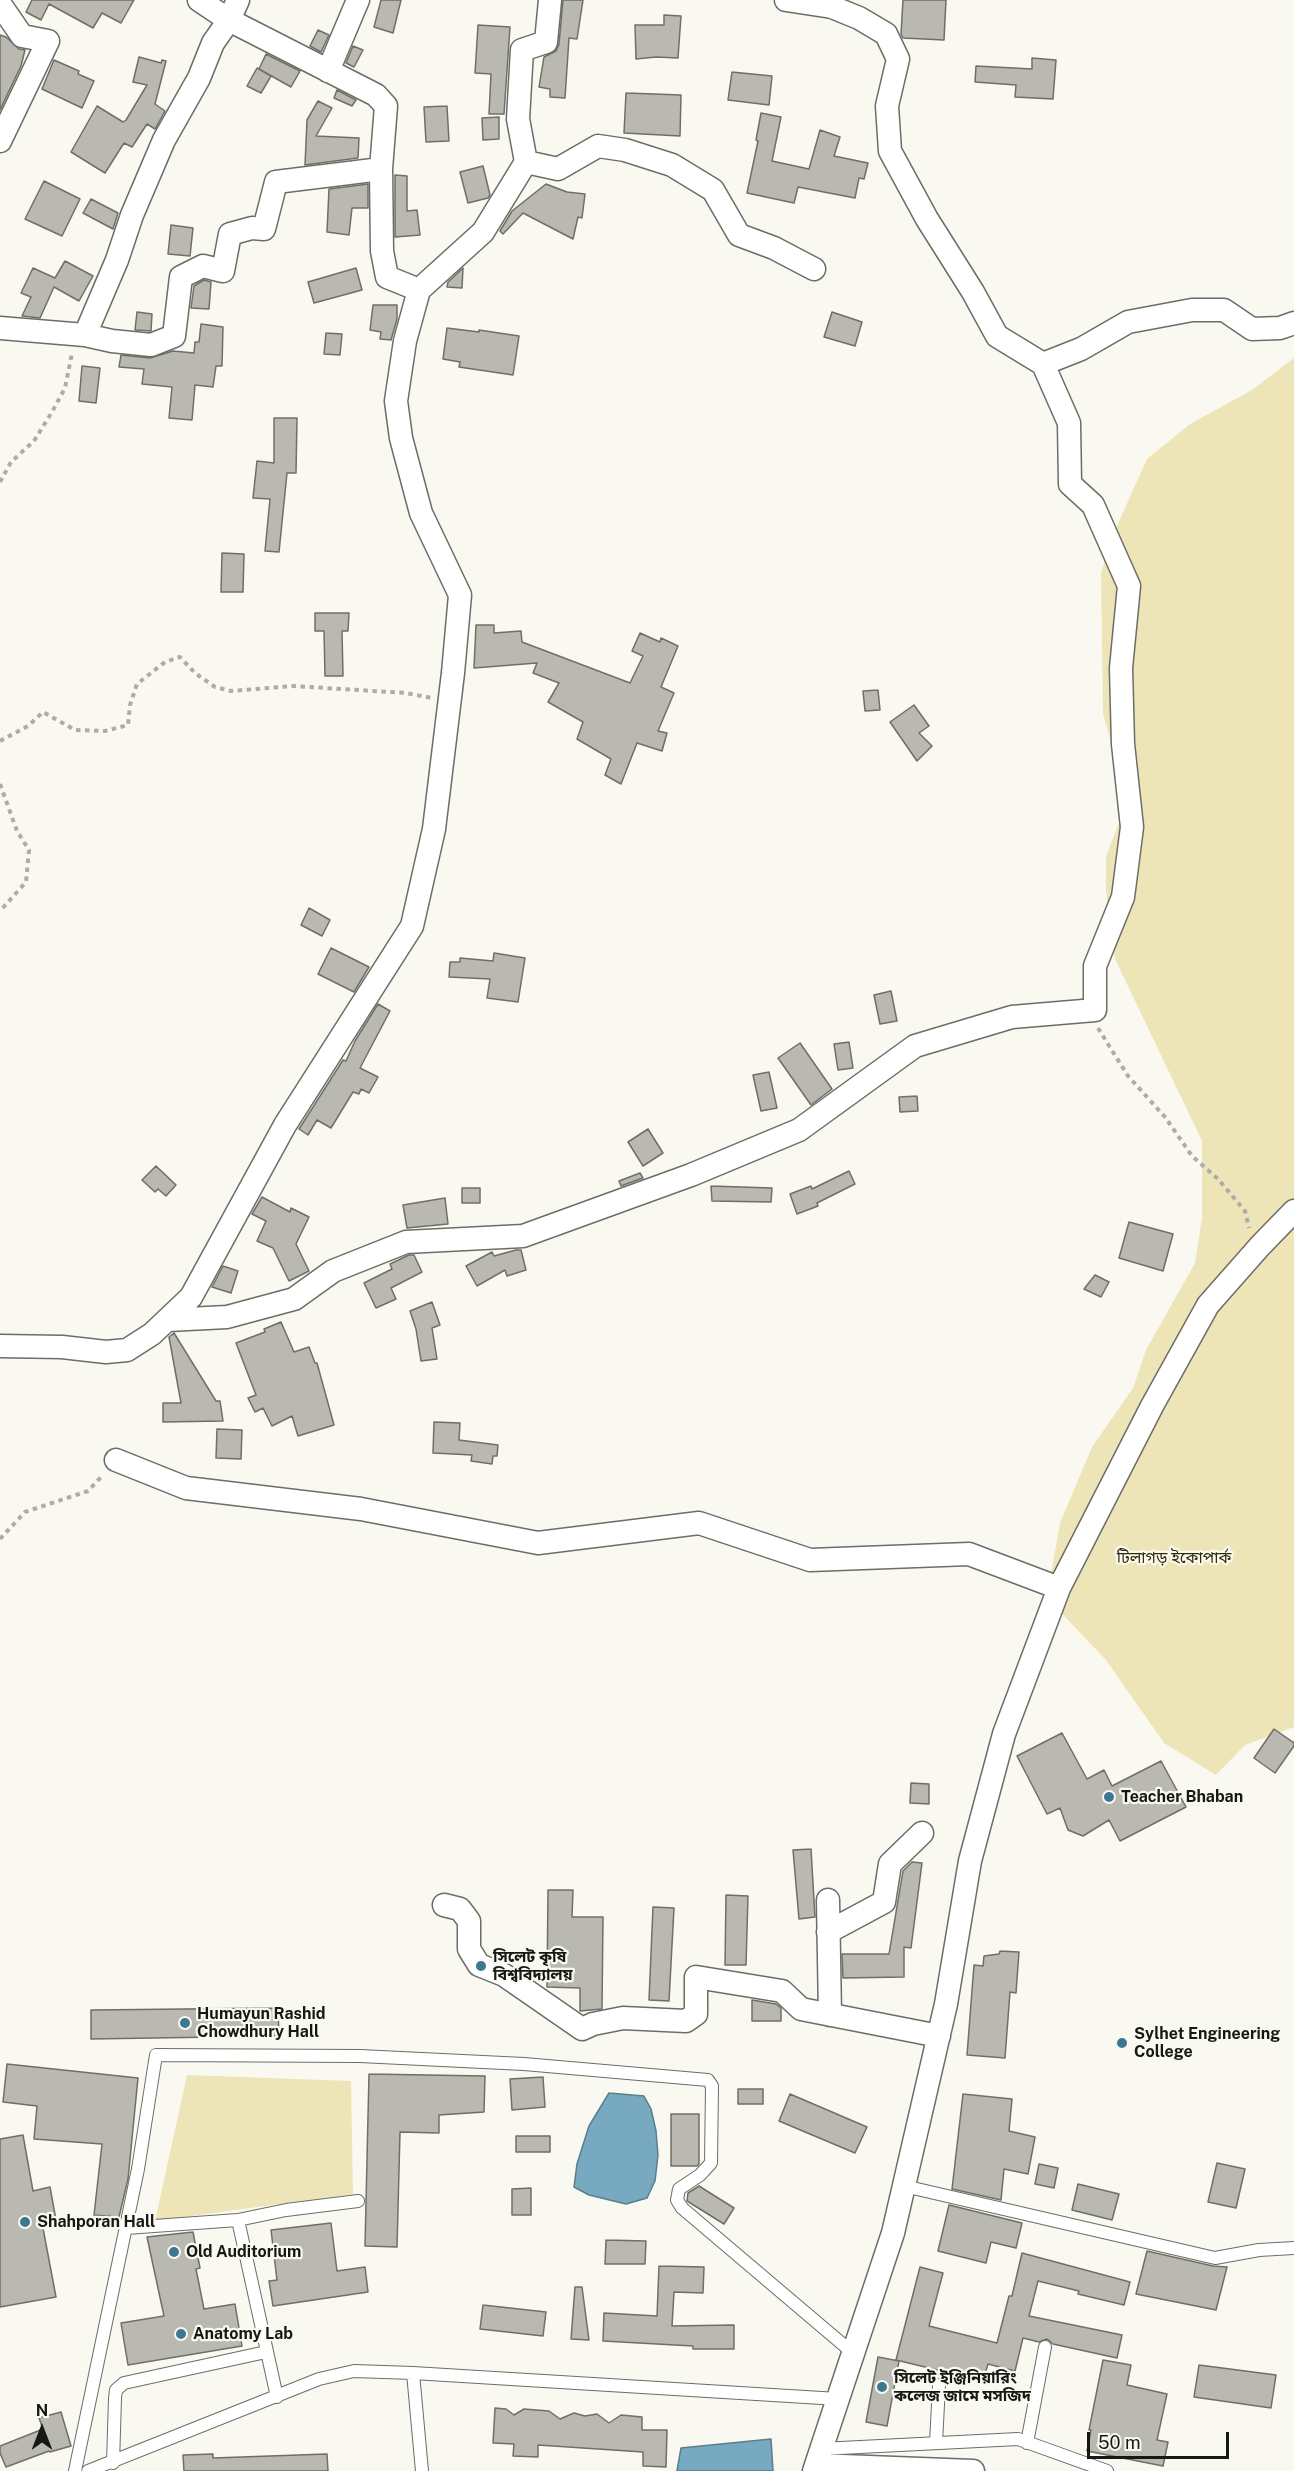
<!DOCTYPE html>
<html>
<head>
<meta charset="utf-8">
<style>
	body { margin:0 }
	#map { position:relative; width:1294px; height:2471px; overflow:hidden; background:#faf9f1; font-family:"Public Sans",sans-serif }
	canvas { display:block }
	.north { position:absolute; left:12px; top:2399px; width:60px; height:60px; -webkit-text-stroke:4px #faf9f1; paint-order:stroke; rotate:0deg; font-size:16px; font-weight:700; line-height:24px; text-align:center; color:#171714 }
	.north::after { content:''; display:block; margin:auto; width:21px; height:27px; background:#171714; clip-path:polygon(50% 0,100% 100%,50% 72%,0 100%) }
	.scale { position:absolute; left:1087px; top:2432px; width:142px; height:27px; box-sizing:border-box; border:3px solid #171714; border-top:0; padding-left:8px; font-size:18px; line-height:21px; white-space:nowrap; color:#171714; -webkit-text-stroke:4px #faf9f1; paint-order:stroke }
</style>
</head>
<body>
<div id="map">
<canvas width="1294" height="2471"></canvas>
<div class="north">N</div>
<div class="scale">50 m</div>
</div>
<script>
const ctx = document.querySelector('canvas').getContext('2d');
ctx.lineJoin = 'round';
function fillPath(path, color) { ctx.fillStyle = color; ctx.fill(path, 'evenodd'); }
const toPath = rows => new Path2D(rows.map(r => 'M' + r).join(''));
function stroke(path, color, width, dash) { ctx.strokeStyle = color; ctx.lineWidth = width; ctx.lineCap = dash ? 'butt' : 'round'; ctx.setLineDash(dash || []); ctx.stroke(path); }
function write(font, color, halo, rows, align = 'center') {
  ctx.font = font + ' "Public Sans","Noto Sans Bengali",sans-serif'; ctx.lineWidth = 4.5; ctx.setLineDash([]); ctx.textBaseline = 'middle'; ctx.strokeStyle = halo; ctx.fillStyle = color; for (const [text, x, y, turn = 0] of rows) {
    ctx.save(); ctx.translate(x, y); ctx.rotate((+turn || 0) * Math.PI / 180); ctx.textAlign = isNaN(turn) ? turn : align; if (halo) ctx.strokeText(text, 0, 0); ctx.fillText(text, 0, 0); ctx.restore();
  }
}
fillPath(toPath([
	[1294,358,1294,1727,1245,1745,1216,1775,1164,1743,1106,1660,1047,1598,1060,1523,1092,1447,1133,1388,1146,1350,1195,1263,1202,1218,1202,1141,1115,959,1106,890,1106,856,1119,823,1112,746,1103,713,1101,573,1112,537,1147,459,1190,424,1252,390],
	[187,2075,351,2081,353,2194,155,2221]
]), '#ede5b8');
const water = toPath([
	[609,2093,644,2096,651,2109,656,2131,658,2155,655,2181,647,2198,626,2204,589,2195,574,2187,577,2164,589,2126,609,2093],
	[771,2439,773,2471,677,2471,681,2448,771,2439]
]);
fillPath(water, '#77aac0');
stroke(water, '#5a7e8c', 1.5);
const building = toPath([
	[32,0,134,0,121,23,102,13,93,28,49,4,41,20,26,12,32,0],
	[381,0,401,0,393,33,374,27,381,0],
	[563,0,583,0,577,39,569,38,565,98,550,97,550,89,539,87,544,57,556,51,559,44,563,0],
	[903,0,946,0,944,40,903,38,901,34,903,0],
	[664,15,681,16,678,58,656,57,636,59,635,25,664,25,664,15],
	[478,25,510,27,504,114,489,114,491,74,475,73,478,25],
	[318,30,329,35,321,52,310,46,318,30],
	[0,35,6,37,19,49,25,50,21,66,0,110,0,35],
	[353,46,363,50,354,67,346,63,353,46],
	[266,54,300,71,291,87,259,69,266,54],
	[139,57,161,63,162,60,166,61,155,104,165,111,155,129,147,124,132,147,124,143,105,173,71,152,97,106,123,122,126,120,147,85,133,82,139,57],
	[1032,58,1056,60,1053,99,1015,97,1016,85,975,82,976,66,1032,69,1032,58],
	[54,60,79,71,78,74,94,81,82,108,42,89,54,60],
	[257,68,271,76,261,93,247,86,257,68],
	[732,72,772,76,769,105,728,100,732,72],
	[337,90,356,100,352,106,334,98,337,90],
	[626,93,681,95,680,136,624,133,626,93],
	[318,101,332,108,316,136,359,138,358,158,305,165,307,120,318,101],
	[447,106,449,141,426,142,424,107,447,106],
	[761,113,781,117,772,161,809,169,820,130,840,137,834,156,868,163,864,179,859,178,855,198,798,187,794,203,747,193,758,141,756,140,761,113],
	[499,117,499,139,483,140,482,118,499,117],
	[483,166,490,195,488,198,468,203,460,172,483,166],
	[395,175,407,176,407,211,417,210,420,235,395,237,395,175],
	[44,181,80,199,62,236,25,219,44,181],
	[368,184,368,208,352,208,349,235,327,232,329,189,368,184],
	[546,184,567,192,585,194,582,218,578,217,573,239,523,213,503,234,500,231,512,211,546,184],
	[91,199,118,213,113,229,83,213,91,199],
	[171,225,193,228,190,256,168,254,171,225],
	[65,261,93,276,79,301,54,287,40,318,22,316,31,297,21,293,33,268,55,278,65,261],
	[356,268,362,290,314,303,308,282,356,268],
	[463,268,462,288,447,287,448,282,463,268],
	[204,280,211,282,209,309,191,308,194,286,204,280],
	[373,305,397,305,397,319,391,340,380,339,381,332,370,330,373,305],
	[137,312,152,314,151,331,135,330,137,312],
	[832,312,862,322,855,346,824,337,832,312],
	[201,324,223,327,222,366,216,366,213,387,195,385,192,420,169,418,172,387,142,384,144,369,119,367,121,355,150,358,173,351,194,353,195,342,199,342,201,324],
	[447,328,479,332,479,330,519,336,513,375,459,367,460,362,443,359,447,328],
	[326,333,342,334,340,355,324,354,326,333],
	[82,366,100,368,96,403,79,401,82,366],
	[274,418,297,418,296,473,287,473,279,552,265,551,270,499,253,498,257,461,274,463,274,418],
	[222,553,244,554,243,592,221,592,222,553],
	[315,613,349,613,348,631,342,631,343,676,325,676,324,631,315,631,315,613],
	[476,625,494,625,494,633,521,631,522,642,630,683,643,656,632,651,640,633,660,642,661,638,678,646,661,687,674,693,658,731,667,733,662,751,637,743,621,784,605,775,611,759,577,739,583,722,548,702,559,683,533,673,537,663,474,668,476,625],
	[878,690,880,710,865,711,863,691,878,690],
	[914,705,929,726,919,733,932,746,917,761,890,722,914,705],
	[309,908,330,920,322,936,301,925,309,908],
	[331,948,369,967,354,992,318,974,331,948],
	[494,953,525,958,518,1002,487,998,490,979,449,977,450,962,460,962,460,958,493,961,494,953],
	[891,991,897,1021,880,1024,874,995,891,991],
	[378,1004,390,1011,360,1068,378,1077,369,1093,361,1089,359,1094,353,1092,331,1128,317,1120,308,1135,299,1129,343,1060,346,1061,355,1041,378,1004],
	[849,1042,853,1068,838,1070,834,1044,849,1042],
	[800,1043,832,1089,811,1105,778,1058,800,1043],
	[769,1072,777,1108,761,1111,753,1075,769,1072],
	[917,1096,918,1111,900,1112,899,1097,917,1096],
	[648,1129,663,1153,643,1166,628,1142,648,1129],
	[156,1166,176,1185,166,1196,158,1189,155,1192,142,1180,156,1166],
	[849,1171,855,1184,817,1203,818,1206,797,1214,790,1194,811,1186,812,1189,849,1171],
	[640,1173,643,1178,621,1186,619,1181,640,1173],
	[711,1186,772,1188,771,1202,712,1201,711,1186],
	[462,1188,480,1188,480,1203,462,1203,462,1188],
	[262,1197,290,1212,291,1208,309,1217,296,1244,309,1271,289,1281,273,1248,257,1241,266,1221,252,1214,262,1197],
	[445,1198,448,1224,407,1228,403,1205,445,1198],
	[1129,1222,1173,1234,1163,1271,1119,1258,1129,1222],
	[516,1250,521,1250,526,1270,507,1276,505,1270,477,1286,466,1266,492,1252,494,1256,516,1250],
	[409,1255,414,1255,422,1272,391,1288,396,1299,376,1308,364,1283,392,1269,390,1264,409,1255],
	[223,1266,238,1271,231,1293,212,1287,223,1266],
	[1095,1275,1109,1282,1101,1297,1084,1289,1095,1275],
	[432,1302,440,1325,432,1328,437,1359,421,1361,416,1329,410,1311,432,1302],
	[281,1322,294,1352,309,1347,315,1363,317,1363,334,1425,298,1436,292,1416,272,1426,263,1408,255,1412,248,1398,256,1395,236,1343,265,1332,264,1329,281,1322],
	[174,1333,216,1401,220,1401,223,1421,163,1422,163,1403,181,1403,169,1337,174,1333],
	[434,1422,460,1423,459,1440,498,1445,497,1456,493,1456,492,1464,471,1461,472,1455,433,1453,434,1422],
	[217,1429,242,1430,241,1459,216,1458,217,1429],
	[1274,1729,1294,1743,1294,1746,1275,1773,1254,1758,1274,1729],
	[1062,1733,1087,1779,1104,1770,1112,1786,1161,1761,1186,1807,1120,1841,1109,1820,1083,1836,1068,1830,1060,1808,1047,1814,1017,1756,1062,1733],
	[911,1783,929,1784,929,1804,910,1803,911,1783],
	[811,1849,815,1917,799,1919,793,1850,811,1849],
	[912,1862,922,1863,911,1948,904,1947,904,1977,843,1978,842,1954,889,1954,903,1871,912,1862],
	[548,1890,573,1890,572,1917,603,1917,602,2009,580,2011,580,1988,547,1987,548,1890],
	[726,1895,748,1896,746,1965,725,1965,726,1895],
	[653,1907,674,1908,669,2001,649,2000,653,1907],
	[1000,1951,1019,1952,1016,1993,1010,1992,1005,2058,967,2055,974,1965,983,1966,984,1956,999,1954,1000,1951],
	[752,2000,776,2004,781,2008,781,2021,752,2021,752,2000],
	[278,2008,279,2036,91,2039,91,2010,278,2008],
	[7,2064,138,2078,128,2179,119,2217,94,2215,102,2144,34,2139,37,2106,3,2102,7,2064],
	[369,2074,485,2076,484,2112,439,2115,439,2133,400,2132,397,2247,365,2246,369,2074],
	[543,2077,545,2107,512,2110,510,2079,543,2077],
	[738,2089,763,2089,763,2104,738,2104,738,2089],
	[790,2094,867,2127,855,2153,779,2121,790,2094],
	[963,2094,1012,2099,1009,2131,1035,2137,1028,2174,1004,2169,1001,2200,952,2189,963,2094],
	[671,2114,699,2114,699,2164,697,2166,671,2166,671,2114],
	[23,2135,33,2191,50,2187,56,2220,42,2223,56,2297,0,2307,0,2139,23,2135],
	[516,2136,550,2136,550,2152,516,2152,516,2136],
	[1217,2163,1245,2169,1236,2208,1208,2202,1217,2163],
	[1039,2164,1058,2168,1054,2188,1035,2184,1039,2164],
	[1078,2184,1119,2194,1112,2220,1072,2210,1078,2184],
	[699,2186,734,2208,724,2224,687,2201,688,2193,699,2186],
	[531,2188,531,2215,512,2215,512,2189,531,2188],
	[949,2205,1022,2223,1016,2248,991,2242,986,2263,938,2251,949,2205],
	[331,2223,337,2271,365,2267,368,2292,273,2306,269,2281,277,2280,271,2230,331,2223],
	[193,2232,200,2268,196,2269,204,2309,235,2304,242,2346,128,2365,121,2323,164,2316,147,2237,193,2232],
	[606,2240,646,2241,645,2264,605,2264,606,2240],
	[1147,2251,1213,2266,1227,2267,1216,2310,1136,2294,1147,2251],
	[1022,2253,1130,2282,1124,2305,1078,2294,1079,2291,1038,2281,1029,2316,1122,2335,1117,2358,1053,2344,1047,2339,1039,2342,1023,2338,1015,2371,988,2364,983,2381,896,2360,920,2267,943,2273,929,2326,997,2343,1009,2296,1012,2296,1022,2253],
	[659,2266,704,2267,703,2293,674,2292,672,2326,734,2325,734,2349,693,2349,693,2346,603,2341,604,2313,657,2316,659,2266],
	[575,2287,582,2287,589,2340,571,2339,575,2287],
	[483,2305,546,2312,543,2336,480,2329,483,2305],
	[878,2357,899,2361,887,2426,866,2422,878,2357],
	[1103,2360,1131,2365,1127,2385,1167,2394,1157,2440,1168,2442,1163,2466,1087,2451,1091,2430,1089,2430,1103,2360],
	[1199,2365,1276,2375,1271,2408,1194,2397,1199,2365],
	[495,2408,506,2409,514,2415,524,2409,549,2411,560,2419,574,2413,585,2416,597,2414,609,2423,621,2415,642,2417,642,2430,667,2430,666,2467,643,2466,643,2452,538,2445,538,2457,513,2456,514,2444,493,2443,495,2408],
	[61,2412,71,2446,50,2452,49,2451,6,2467,0,2453,0,2446,43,2429,39,2418,61,2412],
	[213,2454,213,2458,327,2454,328,2471,184,2471,183,2455,213,2454]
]);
fillPath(building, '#b9b8b1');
stroke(building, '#6f6e67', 1.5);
const service = toPath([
	[904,2186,1215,2258,1259,2250,1294,2248],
	[238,2220,286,2210,358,2201],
	[126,2228,238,2220,277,2397],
	[413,2373,838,2399],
	[936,2443,939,2385],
	[1027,2443,1045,2347],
	[821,2449,1018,2439,1107,2471],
	[113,2463,115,2398,116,2390,124,2383,266,2352],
	[75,2471,138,2169,156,2055,360,2056,524,2064,708,2080,712,2086,711,2163,700,2175,679,2189,677,2200,682,2208,853,2353],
	[88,2471,319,2379,354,2371,413,2373,422,2471]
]);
const minor = toPath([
	[199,0,229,20,213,43,199,78,164,140,132,215,117,260,85,335,112,341,151,345,174,336,181,277,203,266,223,271,230,234,252,228,264,229,276,182,381,169],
	[238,0,229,20,376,95,386,106,381,169,382,251,387,277,419,290],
	[786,0,832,7,859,18,886,34,898,59,887,106,890,151,927,219,973,292,997,336,1043,364],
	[0,4,22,36,48,41,0,141],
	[328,71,358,0],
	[526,162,558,169,598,146,625,150,672,165,713,190,739,235,774,248,814,269],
	[0,328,85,335],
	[168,1320,227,1317,294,1299,333,1271,406,1242,523,1236,691,1175,799,1130,915,1046,1012,1017,1095,1010,1095,966,1123,897,1132,827,1123,744,1121,668,1129,586,1093,505,1070,484,1069,423,1043,364,1081,349,1128,322,1192,310,1224,310,1252,329,1280,328,1294,323],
	[0,1346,62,1347,106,1352,127,1350,152,1334,191,1297,285,1125,412,926,434,829,453,673,460,595,421,513,401,438,396,401,405,341,419,290,483,232,526,162,518,119,522,50,546,42,550,0],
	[116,1460,186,1488,361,1509,538,1543,699,1523,810,1560,969,1554,1059,1588],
	[828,1900,830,2015],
	[444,1905,460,1909,469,1921,469,1949,479,1965,504,1975,582,2029,593,2024,623,2018,686,2021,696,2014,696,1977,782,1991,801,2009,939,2036],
	[828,1932,884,1902,890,1864,922,1833],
	[816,2465,973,2471],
	[814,2471,893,2233,946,2004,970,1861,1004,1734,1059,1588,1152,1406,1208,1305,1260,1246,1294,1211]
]);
stroke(service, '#6d6c65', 14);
stroke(minor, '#6d6c65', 25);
stroke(toPath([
	[0,482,11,462,34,441,52,412,65,388,72,353],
	[0,741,28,726,43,712,75,730,105,731,128,725,130,705,137,684,165,662,180,657,195,673,215,687,231,691,293,686,406,693,432,698],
	[0,784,17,831,29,850,26,882,0,911],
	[1098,1028,1128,1076,1165,1117,1192,1156,1218,1179,1245,1211,1249,1228],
	[0,1539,25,1512,88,1491,103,1475]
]), '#adaca6', 4, [4.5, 4.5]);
stroke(service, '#fff', 12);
stroke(minor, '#fff', 22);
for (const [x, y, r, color] of [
	[1109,1797,6,"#3d7890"],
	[481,1966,6,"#3d7890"],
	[185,2023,6,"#3d7890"],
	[1122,2043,6,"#3d7890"],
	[25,2222,6,"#3d7890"],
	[174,2252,6,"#3d7890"],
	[181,2334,6,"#3d7890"],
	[882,2387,6,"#3d7890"]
]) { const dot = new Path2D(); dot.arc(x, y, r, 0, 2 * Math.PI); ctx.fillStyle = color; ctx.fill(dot); stroke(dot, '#faf9f1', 2); }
write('16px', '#322b04', '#faf9f1', [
	["টিলাগড় ইকোপার্ক",1174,1558]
]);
write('bold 16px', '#171714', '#faf9f1', [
	["Teacher Bhaban",1121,1797],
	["সিলেট কৃষি",493,1957],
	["বিশ্ববিদ্যালয়",493,1975],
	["Humayun Rashid",197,2014],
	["Chowdhury Hall",197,2032],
	["Sylhet Engineering",1134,2034],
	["College",1134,2052],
	["Shahporan Hall",37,2222],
	["Old Auditorium",186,2252],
	["Anatomy Lab",193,2334],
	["সিলেট ইঞ্জিনিয়ারিং",894,2378],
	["কলেজ জামে মসজিদ",894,2396]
], 'left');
</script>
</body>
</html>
